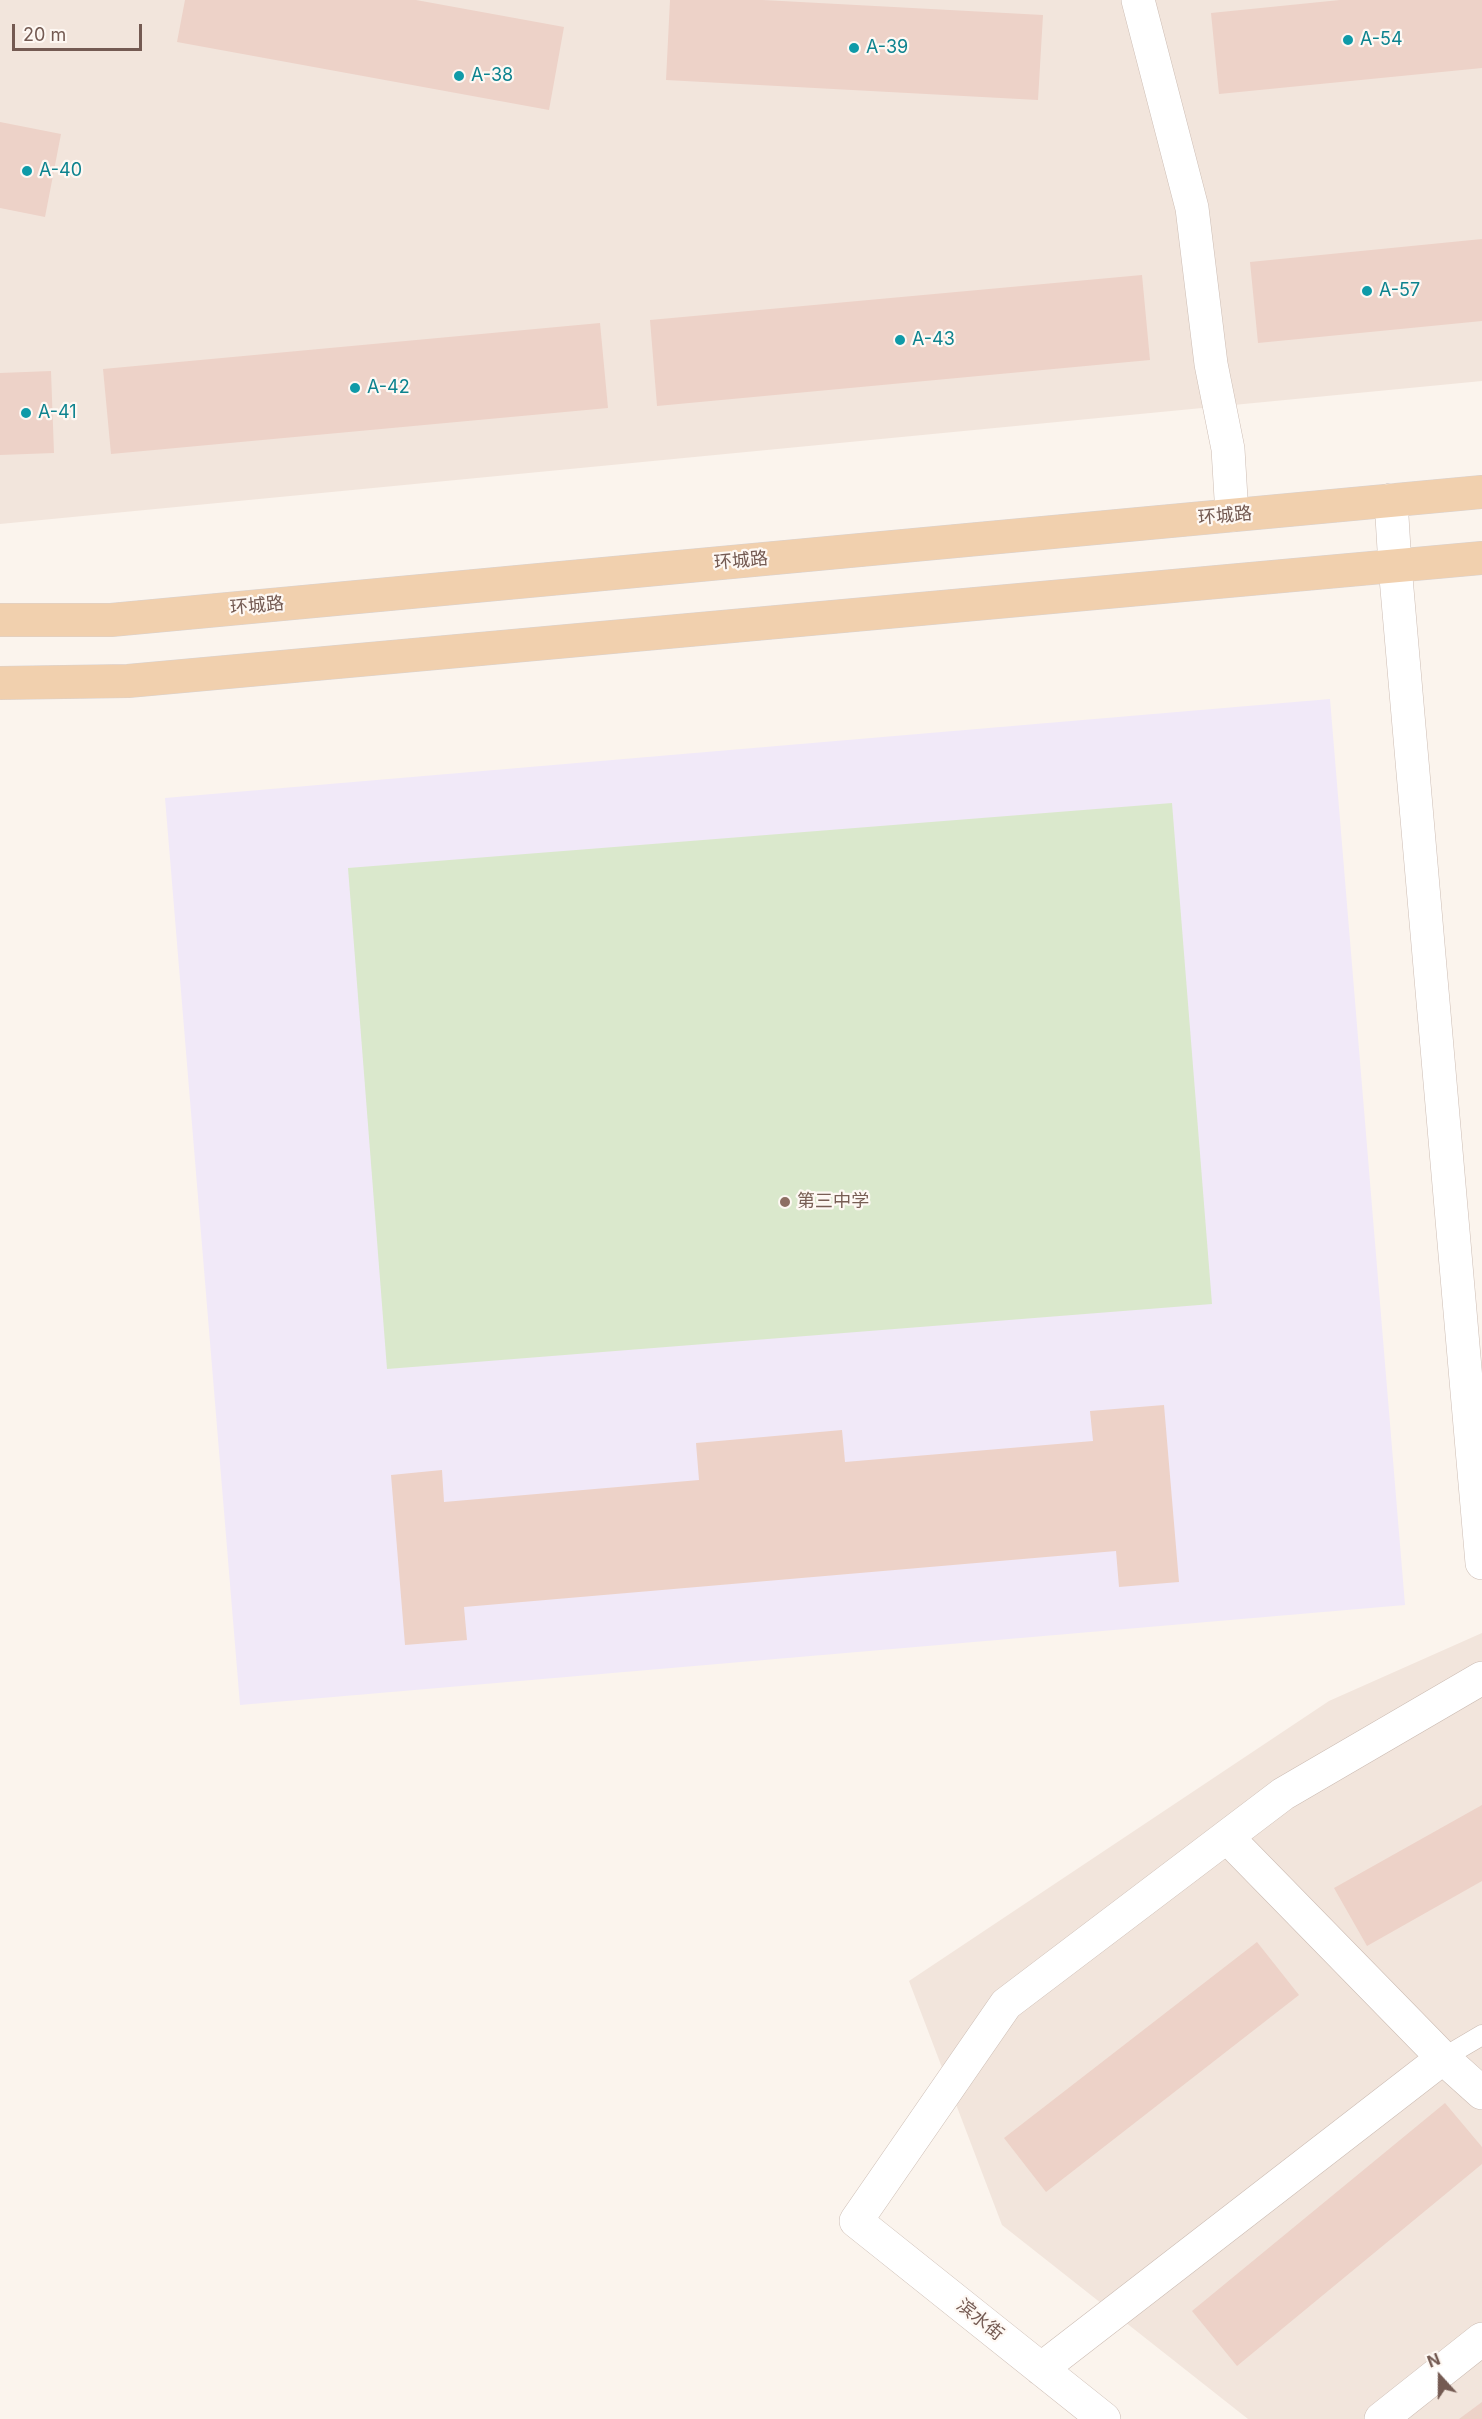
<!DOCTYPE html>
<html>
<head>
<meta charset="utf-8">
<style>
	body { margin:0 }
	#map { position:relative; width:1482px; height:2419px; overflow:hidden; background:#fbf4ed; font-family:Inter,sans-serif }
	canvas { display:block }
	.north { position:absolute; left:1410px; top:2347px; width:60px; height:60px; -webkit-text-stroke:4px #fef8f3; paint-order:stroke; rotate:339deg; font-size:16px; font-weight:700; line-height:24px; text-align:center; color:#745a52 }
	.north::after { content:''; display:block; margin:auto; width:21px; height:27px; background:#745a52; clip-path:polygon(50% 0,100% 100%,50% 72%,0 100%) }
	.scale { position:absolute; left:12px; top:24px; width:130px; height:27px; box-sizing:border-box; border:3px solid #745a52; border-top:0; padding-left:8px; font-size:18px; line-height:21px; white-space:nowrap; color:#745a52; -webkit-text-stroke:4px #fef8f3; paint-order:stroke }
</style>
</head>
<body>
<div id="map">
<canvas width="1482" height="2419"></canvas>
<div class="north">N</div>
<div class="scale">20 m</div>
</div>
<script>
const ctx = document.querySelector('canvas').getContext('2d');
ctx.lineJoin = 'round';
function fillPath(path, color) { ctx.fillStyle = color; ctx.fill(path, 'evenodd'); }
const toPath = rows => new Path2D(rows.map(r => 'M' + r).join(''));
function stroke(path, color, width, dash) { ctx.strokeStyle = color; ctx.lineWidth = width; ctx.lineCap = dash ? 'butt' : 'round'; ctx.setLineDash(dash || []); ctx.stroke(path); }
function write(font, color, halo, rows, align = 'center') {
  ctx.font = font + ' Inter,"Noto Sans SC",sans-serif'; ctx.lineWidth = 4.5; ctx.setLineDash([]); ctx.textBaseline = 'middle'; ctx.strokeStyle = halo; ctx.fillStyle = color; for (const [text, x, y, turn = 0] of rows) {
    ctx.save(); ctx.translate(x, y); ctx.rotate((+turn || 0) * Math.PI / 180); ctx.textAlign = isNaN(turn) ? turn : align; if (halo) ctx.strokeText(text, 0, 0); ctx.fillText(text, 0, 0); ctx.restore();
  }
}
fillPath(toPath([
	[0,0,1482,0,1482,381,0,524],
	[1482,1633,1482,2419,1248,2419,1002,2225,909,1981,1329,1701]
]), '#f2e5dc');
fillPath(toPath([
	[1330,699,1405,1605,240,1705,165,798]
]), '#f1e9f8');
fillPath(toPath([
	[1172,803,1212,1304,387,1369,348,868]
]), '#dae8cc');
fillPath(toPath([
	[185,0,416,0,564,27,549,110,177,42],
	[670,0,763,0,1043,15,1038,100,666,80],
	[1340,0,1482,0,1482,68,1219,94,1211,13],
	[0,122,61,134,45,217,0,208],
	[1482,239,1482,321,1258,343,1250,262],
	[1142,275,1150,360,657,406,650,320],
	[600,323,608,408,111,454,103,369],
	[51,371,54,453,0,455,0,373],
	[1164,1405,1179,1582,1119,1587,1116,1551,464,1607,467,1640,405,1645,391,1475,442,1470,444,1502,699,1480,696,1443,842,1430,845,1462,1093,1441,1090,1411],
	[1482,1805,1482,1881,1367,1946,1334,1888],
	[1257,1942,1299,1995,1046,2192,1004,2138],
	[1445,2103,1482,2147,1482,2164,1237,2366,1192,2311],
	[1482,2402,1482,2419,1459,2419]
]), '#edd2c8');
const lane = toPath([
	[1443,2058,1482,2035]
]);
const street = toPath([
	[1138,0,1192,208,1211,364,1228,449,1232,515],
	[1391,500,1395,566,1482,1563],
	[1227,1837,1443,2058,1482,2093],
	[1041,2369,1443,2058],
	[1104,2419,856,2221,1006,2004,1283,1794,1482,1678],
	[1381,2419,1482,2339]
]);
const primary = toPath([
	[0,620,111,620,1482,492],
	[0,683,128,681,1482,558]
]);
stroke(lane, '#ccbcb3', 21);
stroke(street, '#ccbcb3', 34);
stroke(primary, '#d8d1cf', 34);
stroke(lane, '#fff', 20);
stroke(street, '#fff', 33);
stroke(primary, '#f1d0ae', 33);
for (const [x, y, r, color] of [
	[1348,40,6,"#0f9aa8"],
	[854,48,6,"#0f9aa8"],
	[459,76,6,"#0f9aa8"],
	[27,171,6,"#0f9aa8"],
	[1367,291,6,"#0f9aa8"],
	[900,340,6,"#0f9aa8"],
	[355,388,6,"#0f9aa8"],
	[26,413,6,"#0f9aa8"],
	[785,1202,6,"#8d6e63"]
]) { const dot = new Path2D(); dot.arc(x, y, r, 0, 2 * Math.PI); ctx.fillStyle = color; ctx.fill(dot); stroke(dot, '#fef8f3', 2); }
write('18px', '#0d838f', '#fef8f3', [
	["A-54",1360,40],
	["A-39",866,48],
	["A-38",471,76],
	["A-40",39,171],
	["A-57",1379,291],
	["A-43",912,340],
	["A-42",367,388],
	["A-41",38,413]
], 'left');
write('18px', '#745a52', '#fef8f3', [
	["环城路",1225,516,-5],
	["环城路",741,561,-5],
	["环城路",257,606,-5],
	["滨水街",980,2320,39]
]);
write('18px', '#785e54', '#fef8f3', [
	["第三中学",797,1202]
], 'left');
</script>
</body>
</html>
